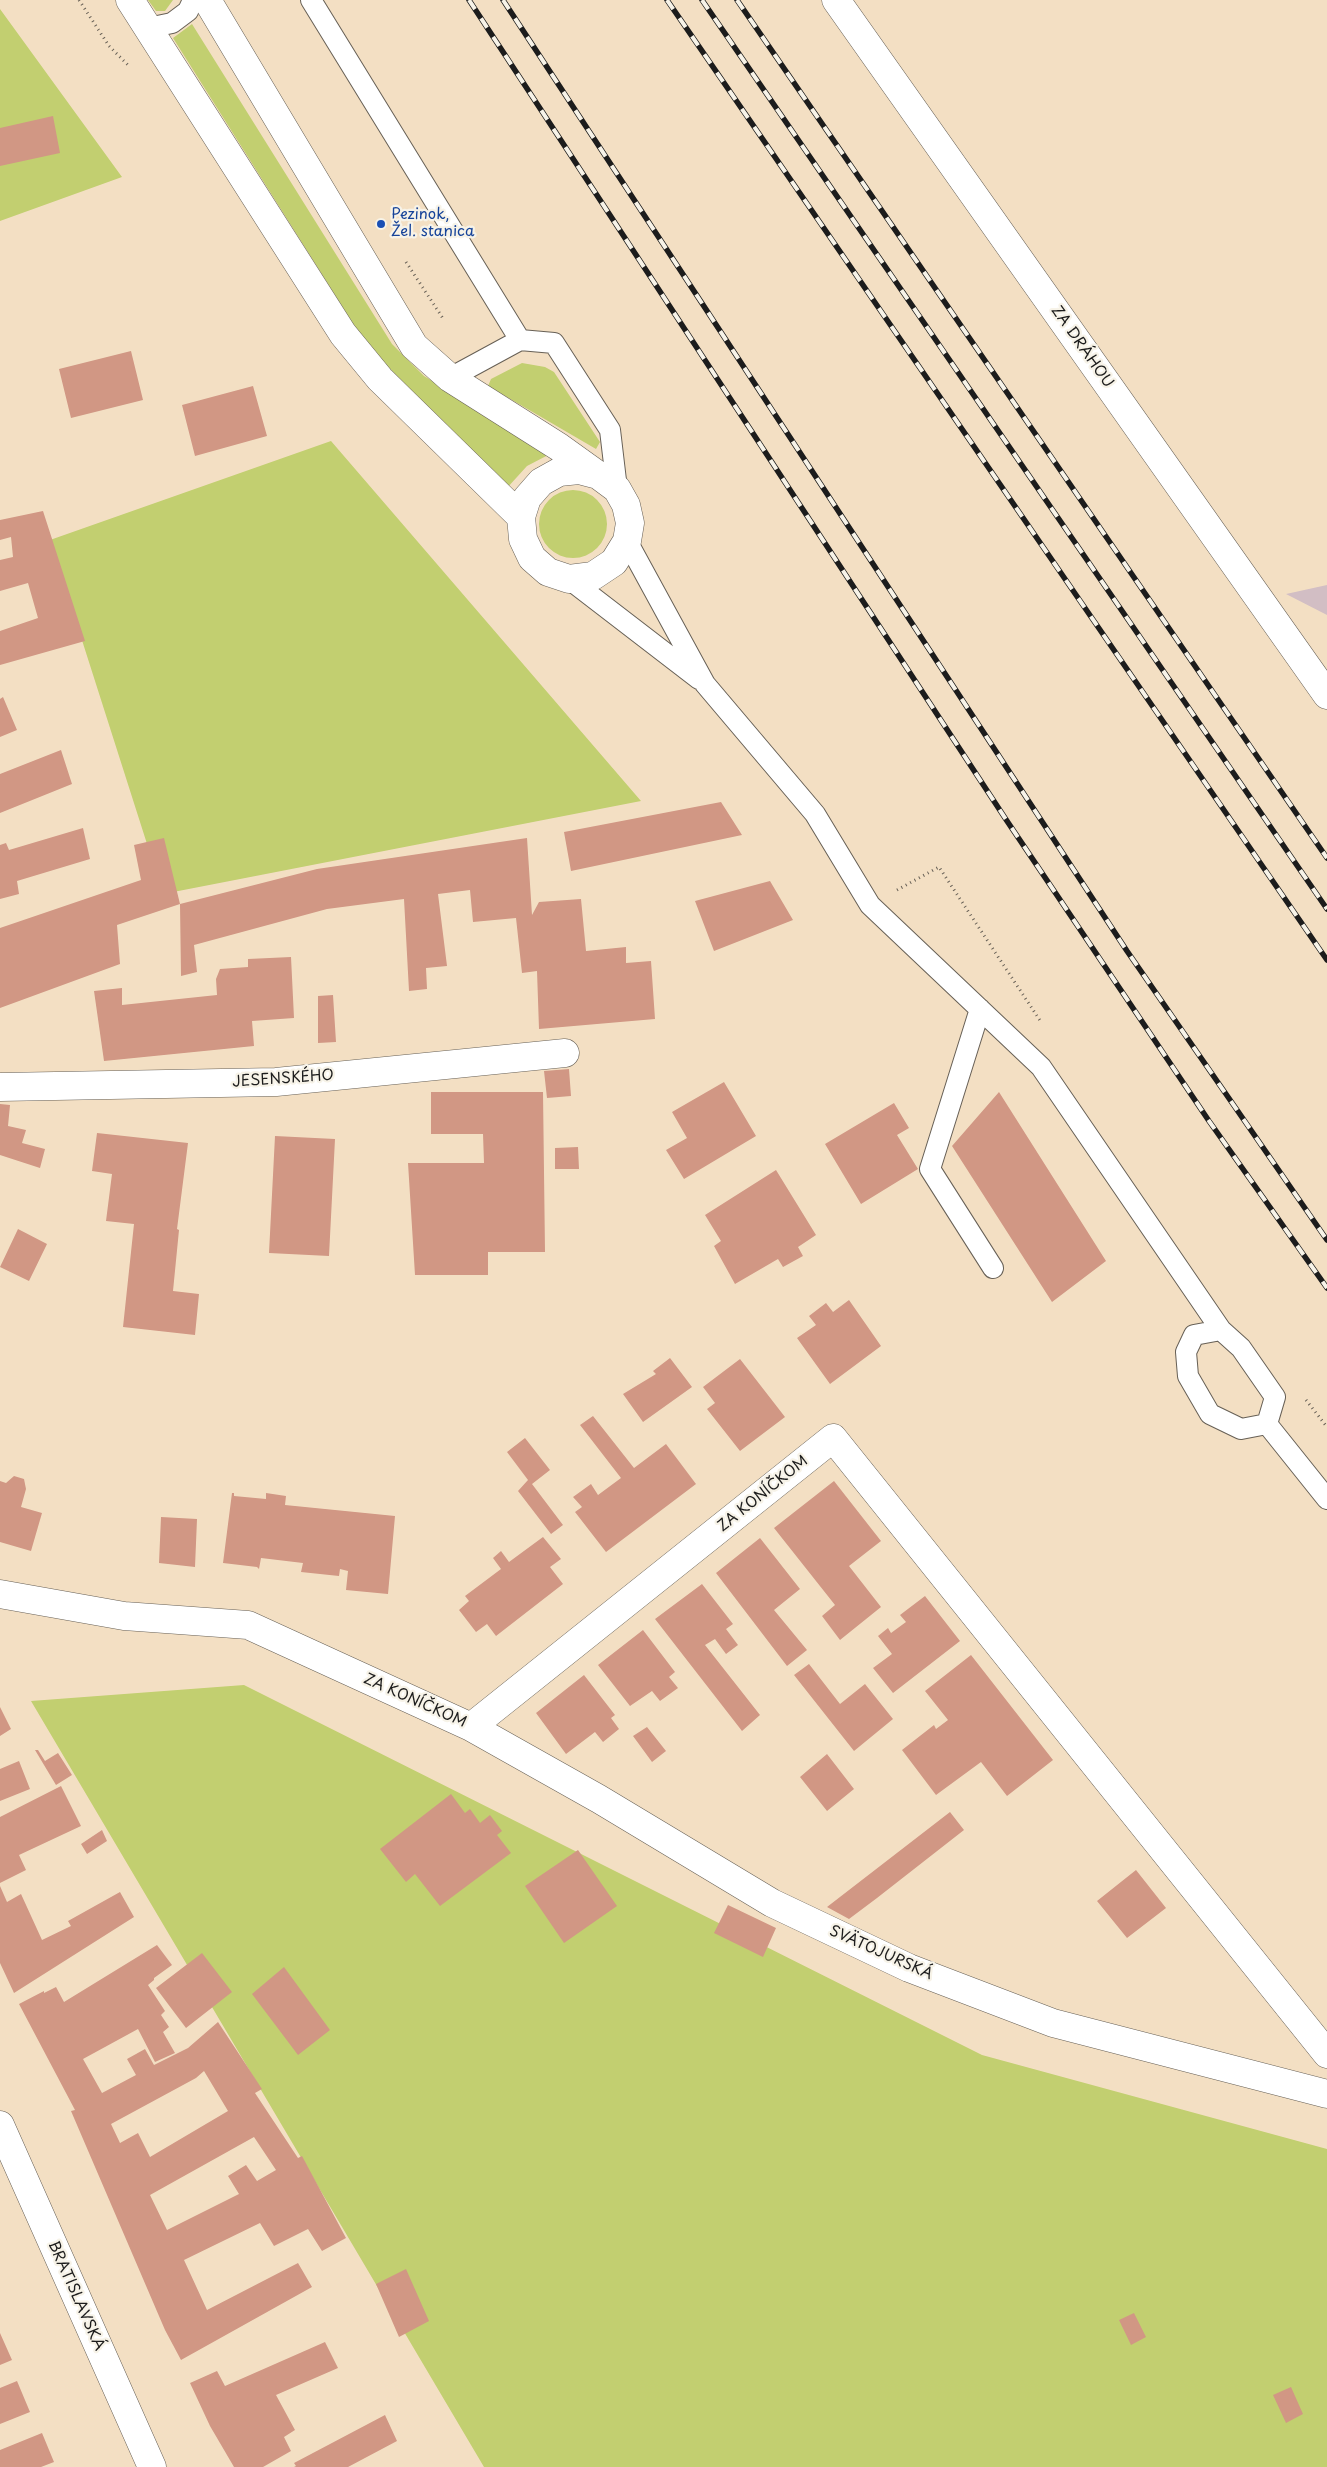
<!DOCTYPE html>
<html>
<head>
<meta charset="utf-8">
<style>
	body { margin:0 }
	canvas { display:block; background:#f3dfc3 }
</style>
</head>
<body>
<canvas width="1327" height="2467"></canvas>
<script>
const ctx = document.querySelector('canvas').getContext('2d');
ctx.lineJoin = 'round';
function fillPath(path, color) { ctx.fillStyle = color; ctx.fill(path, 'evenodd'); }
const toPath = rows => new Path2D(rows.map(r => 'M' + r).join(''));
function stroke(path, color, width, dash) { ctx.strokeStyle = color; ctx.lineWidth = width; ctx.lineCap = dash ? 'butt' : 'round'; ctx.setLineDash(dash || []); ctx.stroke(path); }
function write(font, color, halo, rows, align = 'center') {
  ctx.font = font + ' "Playpen Sans",sans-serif'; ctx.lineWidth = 4.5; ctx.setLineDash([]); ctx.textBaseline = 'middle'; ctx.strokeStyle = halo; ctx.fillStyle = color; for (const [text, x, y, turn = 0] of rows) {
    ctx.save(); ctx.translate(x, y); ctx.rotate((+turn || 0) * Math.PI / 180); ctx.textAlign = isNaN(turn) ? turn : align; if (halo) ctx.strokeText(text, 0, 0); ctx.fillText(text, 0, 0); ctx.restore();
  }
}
fillPath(toPath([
	[1327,585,1327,615,1286,594]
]), '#d2bec4');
fillPath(toPath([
	[148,0,173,0,165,11,156,11],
	[0,9,122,177,0,221],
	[192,24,392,344,424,376,552,453,527,466,507,488,410,396,362,338,173,38],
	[522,363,545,367,554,372,600,442,596,449,488,386,491,379],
	[331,441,641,801,163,894,50,540],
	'539 524a34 34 0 1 1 68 0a34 34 0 1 1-68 0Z',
	[244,1685,982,2055,1327,2149,1327,2467,484,2467,31,1701]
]), '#c2cf70');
fillPath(toPath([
	[53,116,60,153,0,166,0,128],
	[131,351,143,400,71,418,59,369],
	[253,386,267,436,195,456,182,405],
	[43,511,85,641,0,665,0,631,38,618,28,583,0,591,0,560,13,557,11,537,0,540,0,520],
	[3,697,17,730,0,737,0,699],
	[61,750,72,784,0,813,0,774],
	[721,802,742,835,571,871,564,832],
	[83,828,90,859,17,881,19,894,0,899,0,845,6,843,9,850],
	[164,838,180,904,317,869,527,838,532,915,539,902,581,899,586,951,626,947,626,963,651,961,655,1019,539,1029,537,971,522,973,516,918,473,922,470,890,438,894,447,966,426,968,427,989,409,991,404,899,327,909,194,945,197,972,181,976,180,904,117,925,120,964,0,1008,0,928,141,880,134,845],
	[770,881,793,920,714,951,695,901],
	[291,957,294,1018,252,1021,254,1046,104,1061,94,991,122,988,122,1005,217,995,216,979,220,969,248,967,248,959],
	[333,995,336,1042,318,1043,318,996],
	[569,1069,571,1096,547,1098,544,1071],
	[724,1082,756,1136,684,1179,666,1150,687,1138,672,1112],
	[431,1092,543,1092,545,1252,488,1252,488,1275,415,1275,408,1163,484,1163,483,1134,431,1134],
	[999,1092,1106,1261,1052,1302,952,1146],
	[894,1103,909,1128,897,1135,918,1169,861,1204,825,1144],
	[0,1104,10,1105,8,1126,26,1130,22,1143,45,1149,40,1168,0,1155],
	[97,1133,188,1143,177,1229,179,1230,173,1291,199,1294,195,1335,123,1327,134,1224,106,1221,112,1174,92,1171],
	[275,1136,335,1139,329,1256,269,1253],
	[578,1147,579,1169,555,1169,555,1148],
	[776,1170,816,1235,798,1247,803,1256,783,1267,778,1259,735,1284,714,1246,721,1241,705,1215],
	[18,1229,47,1244,29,1281,0,1267],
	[849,1300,881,1346,830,1384,797,1338,816,1325,809,1316,826,1303,833,1312],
	[670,1358,692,1387,643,1422,623,1394,656,1374,653,1371],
	[740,1359,785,1417,740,1451,707,1409,715,1403,703,1387],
	[593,1416,634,1468,666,1444,696,1484,606,1552,575,1512,582,1507,573,1497,591,1484,598,1495,621,1478,580,1425],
	[525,1438,550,1470,532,1484,563,1525,551,1534,518,1491,528,1480,507,1452],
	[14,1476,24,1479,26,1489,21,1507,42,1513,31,1551,0,1542,0,1481,6,1483],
	[834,1481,881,1541,849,1566,881,1607,840,1640,822,1616,835,1605,774,1528],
	[232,1493,234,1493,234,1496,266,1499,266,1493,286,1496,285,1505,395,1516,388,1594,346,1590,348,1571,340,1569,339,1576,301,1572,303,1563,261,1558,259,1569,257,1567,223,1563],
	[161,1517,197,1519,195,1567,159,1563],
	[543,1537,561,1559,550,1567,563,1584,496,1636,487,1624,476,1632,459,1610,469,1601,465,1596,501,1569,493,1558,501,1551,509,1562],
	[760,1538,800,1589,774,1610,807,1650,787,1666,716,1573],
	[702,1584,733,1624,726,1629,738,1645,726,1654,715,1639,705,1645,760,1715,742,1731,655,1619],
	[925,1596,960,1641,893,1693,873,1668,892,1654,878,1636,888,1628,891,1633,906,1622,900,1615],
	[643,1630,675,1672,669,1677,678,1688,660,1701,652,1691,630,1706,598,1665],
	[971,1655,1053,1760,1007,1796,981,1762,936,1795,902,1750,934,1725,936,1729,948,1720,925,1691],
	[809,1664,840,1704,865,1684,893,1719,854,1751,794,1675],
	[584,1675,615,1715,611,1718,619,1729,603,1742,595,1732,566,1754,536,1713],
	[0,1707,11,1729,0,1736],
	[647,1727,666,1751,652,1762,633,1736],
	[35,1750,38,1750,45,1761,58,1753,72,1775,56,1785],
	[827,1754,854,1789,827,1811,800,1777],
	[19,1761,30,1789,0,1801,0,1769],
	[61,1786,81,1826,19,1855,26,1870,0,1883,0,1817],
	[451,1794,465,1813,470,1809,480,1823,490,1815,502,1831,497,1835,511,1853,440,1906,415,1874,406,1882,380,1849],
	[950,1812,964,1830,877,1898,849,1919,827,1907],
	[102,1830,107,1841,87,1854,81,1844],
	[578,1850,617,1906,564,1943,525,1886],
	[1136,1870,1166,1908,1127,1938,1097,1901],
	[0,1886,7,1902,21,1894,42,1940,71,1926,68,1921,120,1892,134,1917,14,1993,0,1963],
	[728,1905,776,1928,763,1957,714,1933],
	[157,1945,172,1965,154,1978,154,1980,148,1985,165,2011,161,2015,169,2027,163,2032,175,2053,155,2062,138,2029,83,2059,102,2093,136,2075,127,2059,145,2049,154,2065,188,2048,218,2022,262,2089,255,2093,298,2158,302,2156,346,2238,322,2251,308,2229,274,2246,260,2223,184,2260,207,2310,298,2263,312,2287,181,2360,165,2330,71,2111,75,2110,19,2004,44,1991,44,1993,56,1987,64,2002],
	[204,2071,228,2111,150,2157,138,2133,120,2143,111,2124,196,2078],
	[254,2137,276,2170,257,2181,246,2165,228,2176,239,2194,167,2230,150,2195],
	[202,1953,232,1992,186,2028,156,1988],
	[284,1967,330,2030,298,2055,252,1994],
	[406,2269,429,2321,399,2337,376,2284],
	[1134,2313,1146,2337,1131,2345,1119,2320],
	[0,2333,12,2360,0,2365],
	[325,2342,338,2368,276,2395,295,2430,284,2437,291,2451,263,2467,234,2467,210,2426,190,2383,217,2371,225,2386],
	[17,2381,30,2412,0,2424,0,2388],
	[1291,2387,1303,2414,1286,2423,1273,2395],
	[385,2415,397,2441,348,2467,294,2467,296,2466,294,2463],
	[42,2433,54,2462,41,2467,0,2467,0,2450]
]), '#d19784');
const service = toPath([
	[311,0,520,340],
	[148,28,172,23,188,11,193,0],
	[450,378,520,340,554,343,610,430,617,489],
	[627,541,705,684,815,814,870,905,1041,1067,1221,1330],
	[569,579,699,679],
	[980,1009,930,1169,993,1268],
	[1221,1330,1241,1348,1275,1397,1267,1424,1241,1429,1210,1414,1188,1376,1186,1352,1194,1335,1221,1330],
	[1267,1424,1327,1499]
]);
const minor = toPath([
	[130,0,343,334,380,379,521,517],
	[207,0,414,346,450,378,559,447,598,475,617,489,626,505,630,523,627,541,614,562,593,576,569,579,548,572,532,558,523,539,521,517,527,498,541,482,559,472,579,470,598,475],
	[836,0,1327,695],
	[0,1087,276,1082,565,1053],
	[0,1594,124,1616,248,1625,471,1727,599,1799,772,1903,909,1968,1053,2023,1327,2094],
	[471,1727,833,1438,1327,2054]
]);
const secondary = toPath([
	[0,2125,152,2467]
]);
stroke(service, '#676056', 22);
stroke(minor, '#676056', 29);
stroke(secondary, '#676056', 29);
stroke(toPath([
	[79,0,109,46,128,65],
	[406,262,444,320],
	[897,890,939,867,1041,1022],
	[1306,1400,1327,1427]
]), '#676056', 3, [1, 4]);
stroke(service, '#fff', 20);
stroke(minor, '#fff', 28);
stroke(secondary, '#fff', 28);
const rail = toPath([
	[469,0,1007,821,1209,1121,1327,1288],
	[503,0,1127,951,1327,1240],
	[667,0,1327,960],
	[702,0,1327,909],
	[737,0,1327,858]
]);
stroke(rail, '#1c1c1c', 5.5);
stroke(rail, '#f7f3e8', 4, [11]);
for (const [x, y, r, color] of [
	[381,224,5,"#1a4fb4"]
]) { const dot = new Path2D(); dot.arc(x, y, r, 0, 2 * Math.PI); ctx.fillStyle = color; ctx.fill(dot); stroke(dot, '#f7f3e8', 2); }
write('15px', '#164399', '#f7f3e8', [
	["Pezinok,",391,215],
	["Žel. stanica",391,232]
], 'left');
write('15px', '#1c1c1c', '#f7f3e8', [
	["ZA DRÁHOU",1082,347,55],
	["JESENSKÉHO",283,1079,-4],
	["ZA KONÍČKOM",763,1494,-39],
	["ZA KONÍČKOM",415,1701,24],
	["SVÄTOJURSKÁ",881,1953,24],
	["BRATISLAVSKÁ",76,2296,66]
]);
</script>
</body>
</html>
